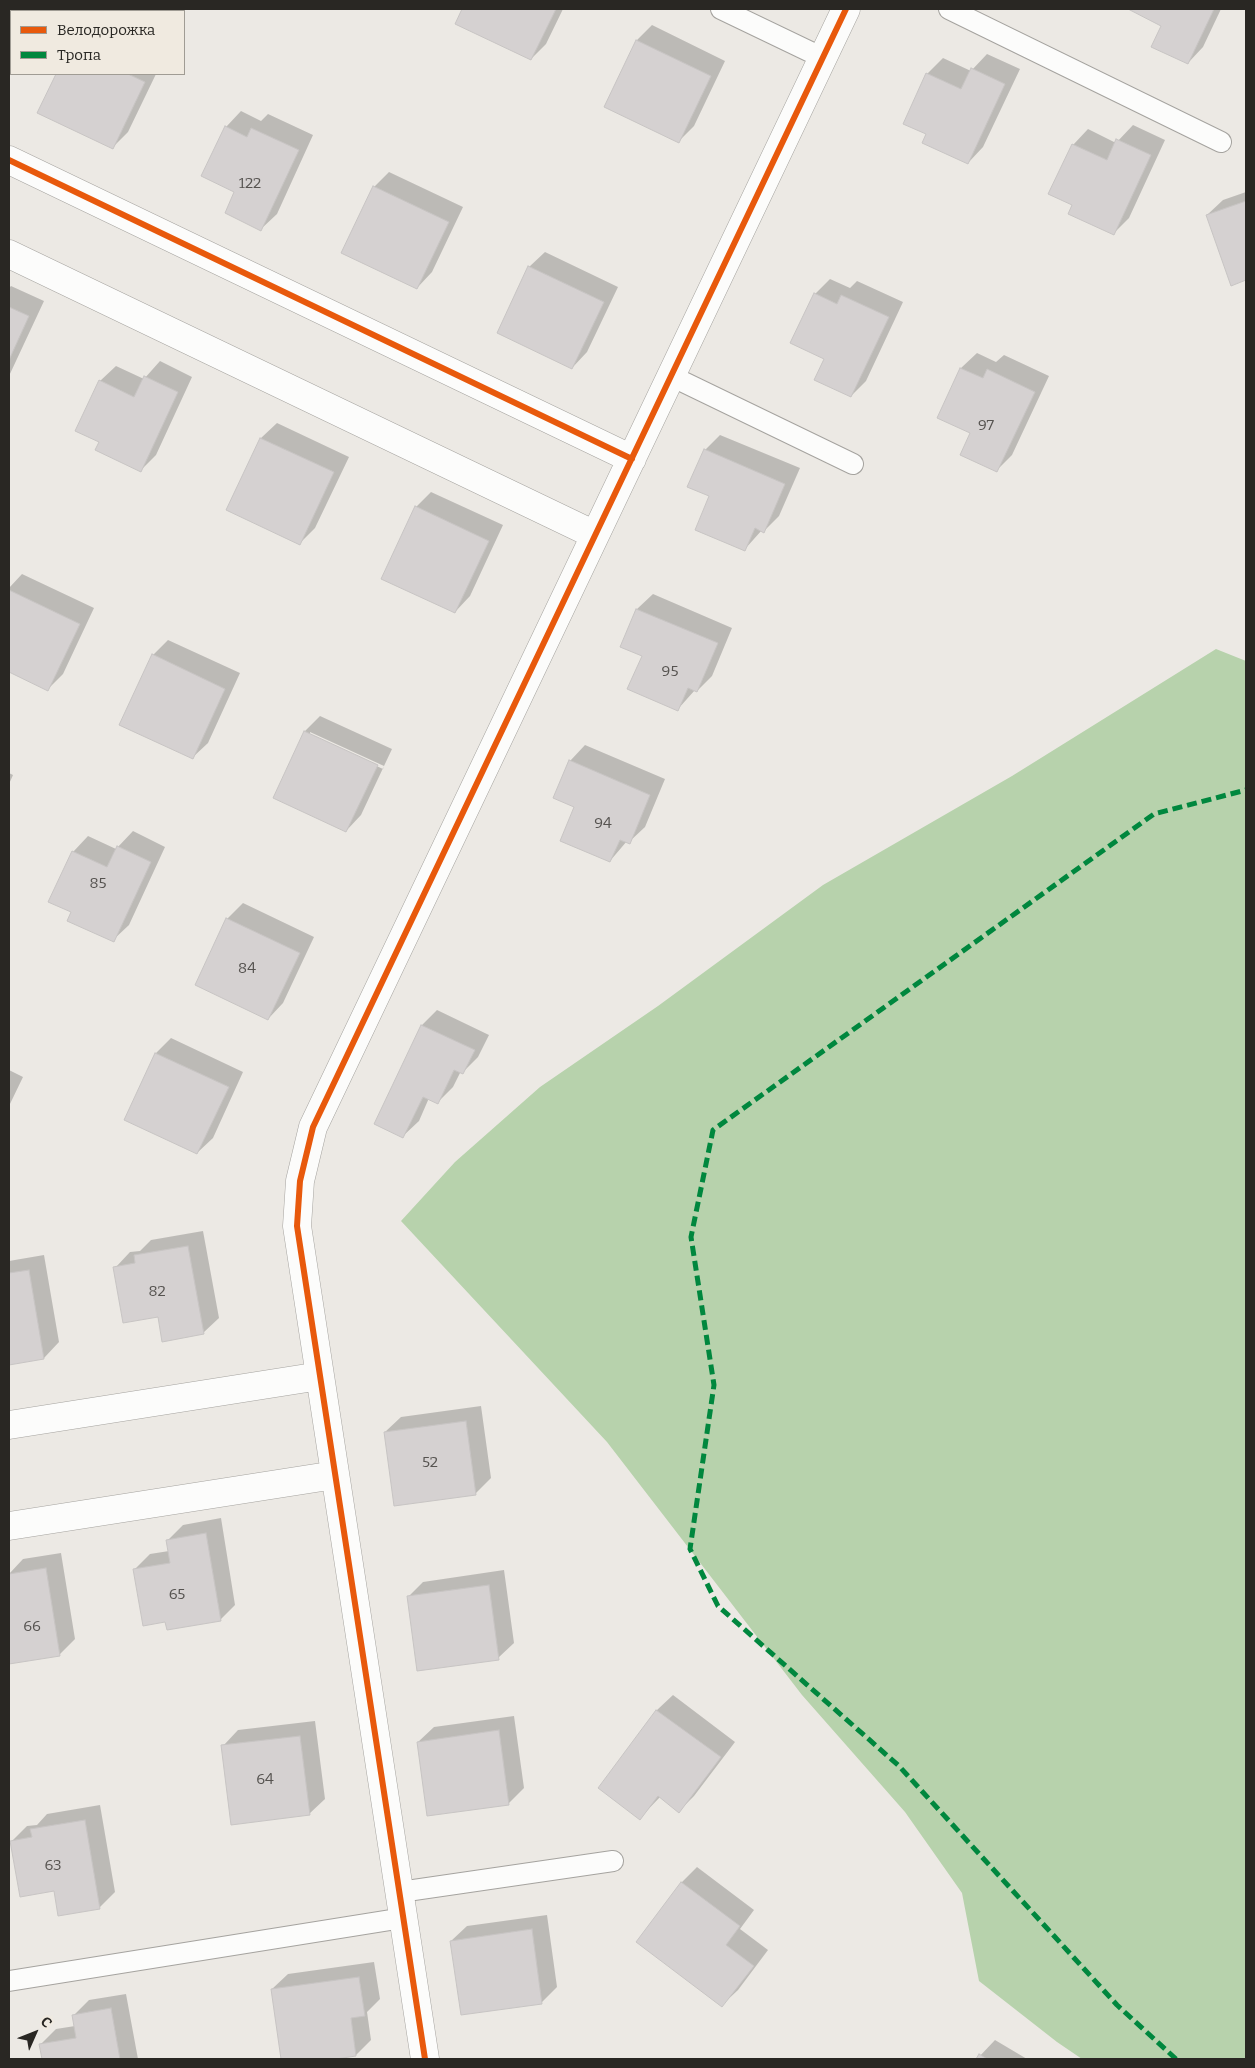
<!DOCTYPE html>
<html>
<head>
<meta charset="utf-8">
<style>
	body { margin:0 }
	#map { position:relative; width:1255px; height:2068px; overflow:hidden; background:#ece9e4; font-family:Bitter,serif }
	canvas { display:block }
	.frame { position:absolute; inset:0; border:10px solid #292723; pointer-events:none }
	.legend { position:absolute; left:10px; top:10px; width:175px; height:65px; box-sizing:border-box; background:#f0eae0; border:1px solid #a09c94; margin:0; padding:6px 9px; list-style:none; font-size:15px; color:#292723 }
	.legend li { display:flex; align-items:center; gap:10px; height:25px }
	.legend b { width:25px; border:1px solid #a09c94 }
	.north { position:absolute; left:10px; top:2008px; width:50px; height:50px; -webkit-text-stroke:4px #f0eae0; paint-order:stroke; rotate:46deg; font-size:14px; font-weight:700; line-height:20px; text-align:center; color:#292723 }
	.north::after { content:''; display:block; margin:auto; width:18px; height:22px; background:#292723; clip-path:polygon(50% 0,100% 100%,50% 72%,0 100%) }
</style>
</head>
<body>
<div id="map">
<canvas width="1255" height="2068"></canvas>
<div class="frame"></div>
<ul class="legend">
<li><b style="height:6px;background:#e8590c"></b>Велодорожка</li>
<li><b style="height:6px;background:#00873e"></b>Тропа</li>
</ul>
<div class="north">С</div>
</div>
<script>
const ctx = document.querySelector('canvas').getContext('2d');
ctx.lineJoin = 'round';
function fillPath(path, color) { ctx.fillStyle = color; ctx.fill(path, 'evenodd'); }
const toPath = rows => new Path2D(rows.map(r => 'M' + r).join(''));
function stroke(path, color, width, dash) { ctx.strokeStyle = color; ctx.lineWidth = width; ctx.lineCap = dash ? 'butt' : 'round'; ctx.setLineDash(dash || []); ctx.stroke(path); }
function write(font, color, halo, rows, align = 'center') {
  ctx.font = font + ' Bitter,serif'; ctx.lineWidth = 4; ctx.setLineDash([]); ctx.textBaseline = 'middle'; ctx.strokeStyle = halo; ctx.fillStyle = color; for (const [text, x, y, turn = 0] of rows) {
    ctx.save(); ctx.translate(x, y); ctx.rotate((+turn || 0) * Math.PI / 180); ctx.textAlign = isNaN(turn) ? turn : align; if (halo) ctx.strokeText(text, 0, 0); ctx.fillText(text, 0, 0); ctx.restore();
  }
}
fillPath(toPath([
	[1216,649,1246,661,1246,2059,1082,2059,1057,2042,979,1981,962,1893,905,1812,802,1695,607,1442,401,1221,455,1162,540,1087,658,1006,823,885,1012,776]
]), '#b7d2ac');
fillPath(toPath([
	[464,9,563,9,546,44,531,59,457,23],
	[1129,9,1221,9,1203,47,1188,63,1163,25],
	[652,25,725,61,694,126,679,141,605,106,637,40],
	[987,54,1020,69,983,147,968,163,928,134,904,123,927,74,943,58,971,71],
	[57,74,156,74,128,132,113,147,39,112],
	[241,111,261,121,268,114,313,135,277,214,261,229,236,191,226,127],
	[1133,125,1165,140,1129,218,1113,234,1073,205,1073,145,1088,129,1116,143],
	[389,172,463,207,432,272,417,288,374,187],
	[1246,192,1246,279,1232,284,1207,215,1223,200],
	[545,252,618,287,587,352,572,368,529,267],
	[830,279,850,288,857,281,903,302,866,381,851,396,826,358,815,294],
	[11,286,44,301,9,376,9,288],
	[977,353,996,362,1004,355,1049,376,1012,455,997,470,972,433,939,417,961,368],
	[160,361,192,377,156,455,141,470,100,441,100,381,116,366,144,379],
	[277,423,349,457,315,528,300,543,228,510,261,438],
	[720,435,800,468,779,516,764,531,762,530,745,549,711,496,705,450],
	[431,492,503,525,470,596,455,612,416,507],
	[22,574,94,608,63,674,48,689,9,671,9,588],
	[653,594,732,628,712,676,697,691,695,690,678,709,644,655,622,646,637,609],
	[168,640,240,673,208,743,192,758,153,655],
	[320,716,392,749,361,815,346,831,305,731],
	[310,732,384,766,383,769,310,735],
	[585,745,665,779,645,827,629,842,627,841,610,861,576,807,570,761],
	[9,773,13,775,9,784],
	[133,831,165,847,129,925,113,940,73,912,73,852,88,836,116,849],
	[243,903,314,937,283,1003,268,1019,227,919],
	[437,1010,489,1035,478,1057,463,1072,461,1071,453,1087,438,1102,429,1098,419,1121,403,1136,376,1123,422,1025],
	[171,1038,243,1072,213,1138,197,1153,156,1053],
	[9,1070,23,1077,9,1106],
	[203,1231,219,1318,203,1333,159,1316,115,1268,130,1252,140,1251,151,1240],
	[44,1255,59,1342,44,1358,9,1364,9,1261],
	[481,1406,491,1478,475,1494,385,1432,401,1417],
	[221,1518,235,1605,220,1620,166,1621,134,1570,150,1554,169,1551,168,1540,183,1525],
	[61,1553,75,1639,60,1654,9,1663,9,1574,23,1559],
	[504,1570,514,1643,498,1658,408,1597,423,1582],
	[673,1695,735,1742,694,1796,679,1811,660,1797,640,1818,599,1788,657,1710],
	[514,1716,524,1788,508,1804,418,1742,434,1727],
	[315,1721,325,1799,309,1814,223,1746,238,1730],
	[100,1805,115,1892,99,1908,55,1890,11,1842,27,1826,37,1825,47,1814],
	[697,1867,754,1910,740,1929,768,1950,738,1990,722,2005,637,1942,682,1882],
	[547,1915,557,1987,542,2002,451,1941,467,1926],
	[374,1962,380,1999,367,2012,371,2040,356,2055,327,2059,282,2059,272,1989,288,1974],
	[126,1994,138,2059,43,2059,40,2045,56,2029,75,2026,74,2015,89,2000],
	[995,2040,1027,2059,977,2059]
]), '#0003');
const building = toPath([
	[462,9,556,9,531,60,455,24,462,9],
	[1128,9,1214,9,1188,64,1151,47,1161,26,1128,9],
	[636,40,711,76,679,143,604,107,636,40],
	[971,68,1005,84,968,164,922,143,926,134,903,124,926,73,961,89,971,68],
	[56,74,128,74,145,82,113,149,37,113,56,74],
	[225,126,247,137,251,128,299,150,261,231,225,213,234,192,201,176,225,126],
	[1116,139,1151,155,1114,235,1068,214,1072,205,1048,194,1072,144,1107,160,1116,139],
	[373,186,449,222,417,289,341,253,373,186],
	[1246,201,1246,280,1231,286,1206,215,1246,201],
	[528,266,604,302,572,369,497,333,528,266],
	[814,293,837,304,841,295,889,317,851,397,814,380,824,359,790,343,814,293],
	[9,307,29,316,9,360,9,307],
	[960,368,983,378,987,369,1035,392,997,472,960,455,970,433,937,418,960,368],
	[144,376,178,392,141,472,95,450,99,442,75,431,99,380,134,397,144,376],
	[260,438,334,472,300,545,226,510,260,438],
	[704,449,785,484,764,533,755,528,745,551,695,530,709,496,687,487,704,449],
	[415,506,489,541,455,613,381,579,415,506],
	[9,590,80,624,48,691,9,672,9,590],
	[636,609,718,643,697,692,688,688,678,711,627,689,642,656,620,647,636,609],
	[152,654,225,689,193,759,119,725,152,654],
	[304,731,378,765,346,832,273,798,304,731],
	[569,760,650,795,630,844,620,840,610,862,560,841,574,807,553,798,569,760],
	[117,846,151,862,114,942,67,921,71,912,48,902,72,851,107,867,117,846],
	[226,918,300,953,268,1020,195,985,226,918],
	[421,1025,475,1050,463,1074,454,1070,438,1104,423,1097,403,1138,374,1124,421,1025],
	[155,1053,229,1087,197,1154,124,1120,155,1053],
	[188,1246,204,1334,162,1342,158,1317,123,1323,113,1267,135,1263,134,1255,188,1246],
	[29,1270,44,1359,9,1365,9,1273,29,1270],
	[466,1421,476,1495,394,1506,384,1432,466,1421],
	[206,1533,221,1621,167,1630,165,1622,143,1626,133,1569,170,1563,166,1540,206,1533],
	[46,1568,60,1656,9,1664,9,1574,46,1568],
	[489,1585,499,1660,417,1671,407,1596,489,1585],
	[656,1710,721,1757,679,1813,658,1796,640,1820,598,1788,656,1710],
	[499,1730,509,1805,427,1816,417,1742,499,1730],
	[300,1736,310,1815,231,1825,221,1745,300,1736],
	[85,1820,100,1909,58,1916,54,1891,20,1897,10,1841,32,1837,30,1829,85,1820],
	[681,1882,740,1926,726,1945,754,1966,722,2007,636,1942,681,1882],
	[532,1929,542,2004,461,2015,450,1941,532,1929],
	[359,1977,365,2016,351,2018,356,2056,336,2059,281,2059,271,1989,359,1977],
	[111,2008,120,2059,42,2059,39,2044,76,2038,72,2015,111,2008],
	[979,2054,987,2059,976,2059,979,2054]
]);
fillPath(building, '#d5d1d1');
stroke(building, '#c7c4c3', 1);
const lane = toPath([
	[721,9,823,58],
	[949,9,1221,142],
	[671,376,853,464],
	[400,1892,613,1861],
	[9,1981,403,1918]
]);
const street = toPath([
	[9,160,632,459],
	[9,254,595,535],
	[9,1425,320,1376],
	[9,1526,335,1475],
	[425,2059,297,1226,300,1181,313,1127,846,9]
]);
stroke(lane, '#a5a39f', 22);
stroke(street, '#a5a39f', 29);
stroke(lane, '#fcfcfb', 20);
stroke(street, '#fcfcfb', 28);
stroke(toPath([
	[1176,2059,1117,2005,899,1766,718,1606,690,1549,714,1385,691,1237,713,1130,1154,814,1246,790]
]), '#00873e', 5, [10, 5]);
stroke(toPath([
	[9,160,632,459],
	[425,2059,297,1226,300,1181,313,1127,846,9]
]), '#e8590c', 6);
write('15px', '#565350', null, [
	["122",250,184],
	["97",986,426],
	["95",670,672],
	["94",603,824],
	["85",98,884],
	["84",247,969],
	["82",157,1292],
	["52",430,1463],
	["65",177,1595],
	["66",32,1627],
	["64",265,1780],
	["63",53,1866]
]);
</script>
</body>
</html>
